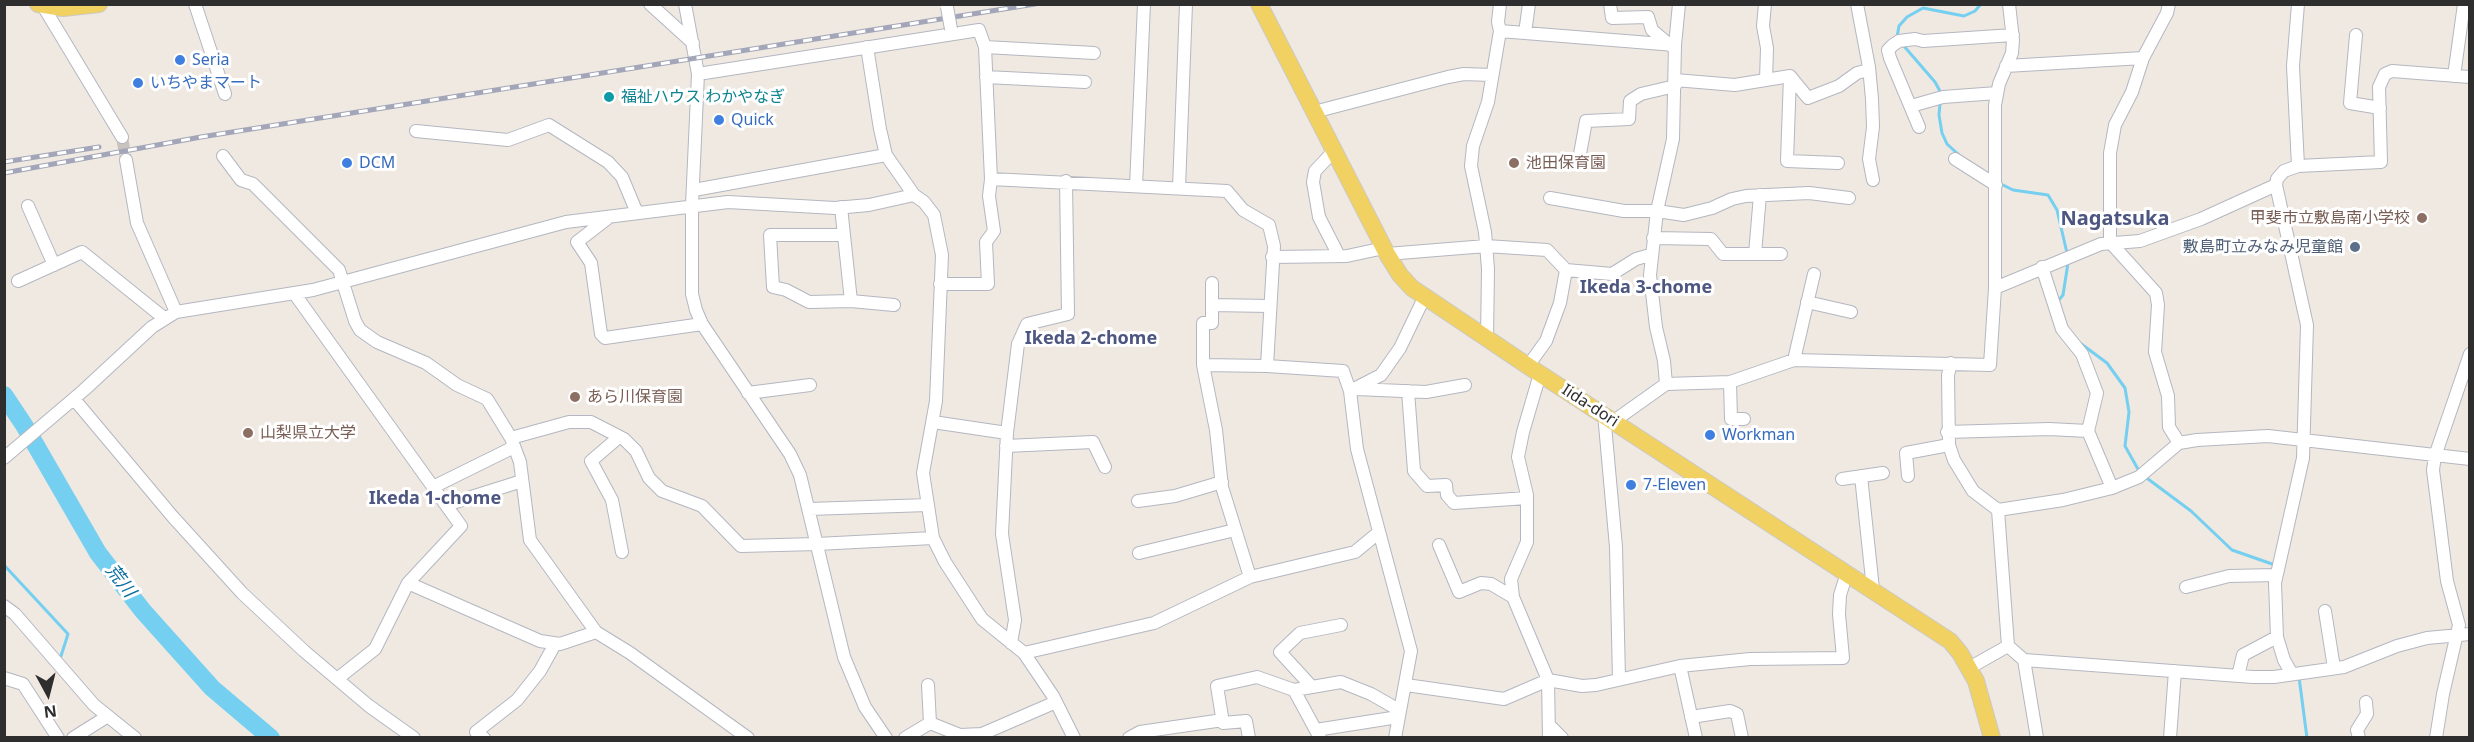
<!DOCTYPE html>
<html>
<head>
<meta charset="utf-8">
<style>
	body { margin:0 }
	#map { position:relative; width:2474px; height:742px; overflow:hidden; background:#efe9e1; font-family:"Noto Sans",sans-serif }
	canvas { display:block }
	.frame { position:absolute; inset:0; border:6px solid #2e2e2e; pointer-events:none }
	.north { position:absolute; left:18px; top:664px; width:60px; height:60px; -webkit-text-stroke:4px #fff; paint-order:stroke; rotate:173deg; font-size:16px; font-weight:700; line-height:24px; text-align:center; color:#2e2e2e }
	.north::after { content:''; display:block; margin:auto; width:21px; height:27px; background:#2e2e2e; clip-path:polygon(50% 0,100% 100%,50% 72%,0 100%) }
</style>
</head>
<body>
<div id="map">
<canvas width="2474" height="742"></canvas>
<div class="frame"></div>
<div class="north">N</div>
</div>
<script>
const ctx = document.querySelector('canvas').getContext('2d');
ctx.lineJoin = 'round';
const toPath = rows => new Path2D(rows.map(r => 'M' + r).join(''));
function stroke(path, color, width, dash) { ctx.strokeStyle = color; ctx.lineWidth = width; ctx.lineCap = dash ? 'butt' : 'round'; ctx.setLineDash(dash || []); ctx.stroke(path); }
function write(font, color, halo, rows, align = 'center') {
  ctx.font = font + ' "Noto Sans","Noto Sans JP",sans-serif'; ctx.lineWidth = 6; ctx.setLineDash([]); ctx.textBaseline = 'middle'; ctx.strokeStyle = halo; ctx.fillStyle = color; for (const [text, x, y, turn = 0] of rows) {
    ctx.save(); ctx.translate(x, y); ctx.rotate((+turn || 0) * Math.PI / 180); ctx.textAlign = isNaN(turn) ? turn : align; if (halo) ctx.strokeText(text, 0, 0); ctx.fillText(text, 0, 0); ctx.restore();
  }
}
stroke(toPath([
	[1897,37,1899,26,1907,17,1923,8,1964,16,1975,11,1981,4],
	[1903,45,1935,82,1941,93],
	[1940,103,1939,115,1942,133,1947,144,1959,155],
	[1999,183,2013,190,2048,195,2057,210,2067,253],
	[2058,301,2063,295,2068,263],
	[2080,343,2107,363,2125,388,2129,412,2125,446,2139,471],
	[2144,476,2191,511,2232,550,2275,565],
	[4,565,68,634,61,656],
	[2299,677,2307,738]
]), '#75cff0', 3);
stroke(toPath([
	[4,395,24,425,98,553,143,611,212,688,271,738]
]), '#75cff0', 18);
stroke(toPath([
	[122,137,126,160]
]), '#c8c4bd', 12, [12, 6]);
const minor = toPath([
	[195,4,225,94],
	[650,4,693,43],
	[685,4,698,74,692,205,692,294,696,310,702,324,790,454,800,475,844,657,865,707,886,738],
	[1610,4,1612,18,1648,17,1652,30,1671,46],
	[1765,4,1763,26,1767,48,1766,80],
	[1857,4,1869,67,1872,99,1873,127,1869,159,1873,180],
	[2169,4,2167,13,2143,58,2132,92,2115,125,2110,153,2110,242,2156,293,2158,305,2155,352,2168,396,2169,427,2179,443],
	[2298,4,2293,66,2298,166],
	[43,6,122,137],
	[1500,31,1498,22,1500,4],
	[1525,33,1529,4],
	[2356,35,2350,103,2380,108],
	[867,47,880,129,886,155,914,195,924,202,934,215,942,255,936,401,923,473,933,538,945,562,982,619,1024,653,1053,696,1074,738],
	[985,47,1094,53],
	[2006,66,2143,58],
	[698,74,979,30,985,47,991,179,1227,191,1243,210,1269,225,1274,246,1267,366,1343,371,1350,391],
	[1790,76,1787,161,1838,163],
	[2454,76,2464,4],
	[986,77,1085,82],
	[1675,80,1735,85,1790,76,1808,98,1839,86,1857,73,1869,70],
	[1911,106,1943,97,1997,93],
	[1314,112,1448,77,1464,74,1491,75],
	[1919,127,1890,58,1888,50,1893,45,1899,41,1915,39,1923,41,2013,35],
	[416,131,508,140,549,125,608,162,622,177,637,213],
	[1334,151,1315,171,1313,182,1319,217,1339,256],
	[1580,154,1586,121,1629,119,1630,101,1641,94,1675,86],
	[223,156,241,180,253,184,339,270,355,321,360,330,377,342,426,363,457,385,487,399,511,438,520,462,530,540,596,632,630,653,748,738],
	[1955,159,1996,185],
	[126,160,137,223,176,312],
	[1136,186,1144,4],
	[1179,188,1186,4],
	[694,190,886,155],
	[1550,198,1624,211,1657,211,1684,215,1712,208,1732,199,1746,196,1809,193,1849,198],
	[28,206,54,265],
	[841,207,851,301,894,305],
	[608,218,577,242,591,263,601,334,605,338,702,324],
	[844,235,770,235,773,287,786,290,809,302,851,301],
	[1653,238,1711,239,1723,254,1781,254],
	[1387,254,1486,246,1547,250,1566,270,1612,274,1636,259,1650,255],
	[1755,254,1760,195],
	[1272,257,1347,256,1384,248],
	[2042,267,2062,329,2082,354,2097,393,2088,431,2112,488],
	[18,281,82,252,164,318],
	[940,284,988,284,986,242,994,231,989,196,991,179],
	[1995,288,2101,244,2140,241,2201,219,2276,185],
	[294,293,461,526,408,583,375,649,337,679],
	[1807,302,1851,312],
	[1212,305,1269,306],
	[1487,339,1488,269,1485,232,1471,166,1473,146,1488,102,1500,31,1675,45],
	[1794,360,1814,274],
	[1951,363,1948,375,1949,445,1954,460,1973,491,1998,510,2063,500,2112,488,2139,477,2179,443,2197,440,2268,436,2470,459],
	[1203,365,1203,323,1212,323,1212,283],
	[1528,366,1546,341,1560,303,1566,270],
	[1540,374,1523,432,1518,457,1527,495,1527,542,1511,579,1513,597,1548,680,1549,738],
	[1730,382,1731,419,1744,419],
	[1666,384,1730,382,1794,360,1990,365,1995,288,1995,105,1999,84,2012,53,2013,40,2009,4],
	[1356,389,1426,392,1465,385],
	[1408,391,1414,471,1427,486,1446,485,1447,495,1454,503,1527,498],
	[748,393,810,385],
	[74,399,173,517,242,593,304,651,369,706,414,738],
	[1604,414,1616,547,1619,679],
	[1614,421,1666,384,1664,361,1656,327,1650,275,1657,211,1673,139,1675,45,1679,4],
	[933,422,1007,433],
	[1947,432,2049,429,2088,431],
	[619,437,591,461,612,500,622,552],
	[511,438,569,422,591,422,624,439,636,451,649,478,662,491,702,506,741,546,817,544,933,538],
	[1006,446,1093,442,1105,467],
	[4,458,84,390,152,327,176,312,313,290,566,222,728,202,835,208,869,205,914,195],
	[1861,476,1873,589],
	[1908,476,1906,453,1949,445],
	[1842,479,1883,473],
	[433,487,514,447],
	[1138,501,1175,496,1222,482],
	[446,505,522,481],
	[809,509,928,505],
	[1998,510,2008,646,2024,660,2253,677,2274,677,2344,667,2397,646,2427,638,2470,634],
	[1439,545,1459,592,1481,583,1491,584,1513,597],
	[1139,553,1235,530],
	[1250,577,1222,487,1216,430,1203,365,1267,366],
	[408,583,540,641,560,644,596,632],
	[2186,587,2229,576,2276,575],
	[4,606,15,614,94,705,135,738],
	[2325,611,2334,668],
	[1011,643,1015,620,1002,534,1007,433,1018,344,1027,324,1068,314,1066,181],
	[1024,653,1154,623,1250,577,1355,552,1378,533],
	[2024,660,2037,738],
	[1680,666,1696,738],
	[1969,668,2008,646],
	[2292,674,2284,660,2277,637,2275,583,2303,458,2307,325,2276,185,2277,179,2284,171,2298,166,2381,162,2379,87,2385,74,2392,71,2470,77],
	[2238,676,2243,655,2277,637],
	[4,678,23,684,58,738],
	[928,685,930,723],
	[1406,685,1504,699,1548,680,1582,686,1596,685,1680,666,1750,659,1843,658,1839,614,1840,595,1847,573],
	[1312,687,1341,682,1371,694,1399,710],
	[1294,690,1312,687,1280,652,1300,633,1341,625],
	[1691,717,1730,711,1737,714,1742,738],
	[1550,726,1562,738],
	[1316,730,1398,717],
	[73,738,108,716],
	[484,738,476,732,517,700,540,671,555,644],
	[905,738,930,723,960,735,982,734,1056,702],
	[1129,738,1140,732,1223,720],
	[1249,738,1246,721,1223,723,1217,686,1257,677,1294,690,1320,738],
	[1395,738,1411,651,1357,449,1350,391,1381,375,1400,348,1424,298],
	[2170,738,2175,671],
	[2359,738,2357,730,2367,714,2366,702],
	[2436,738,2443,694,2459,625,2447,581,2433,470,2435,456,2470,354]
]);
const major = toPath([
	[38,4,63,8,99,4],
	[1259,4,1387,254,1400,275,1412,288,1528,366,1950,641,1960,653,1976,681,1992,738]
]);
stroke(minor, '#b4b7c1', 14);
stroke(major, '#c9c9c9', 18);
stroke(minor, '#fff', 12);
stroke(major, '#f2d163', 16);
const rail = toPath([
	[4,162,99,147],
	[4,173,201,137,1035,4]
]);
stroke(rail, '#a3a6b8', 5);
stroke(rail, '#fff', 3, [9]);
const minorBridge = toPath([
	[947,7,951,29]
]);
stroke(minorBridge, '#b4b7c1', 14, []);
stroke(minorBridge, '#fff', 12);
for (const [x, y, r, color] of [
	[180,60,6,"#3f7fe0"],
	[138,83,6,"#3f7fe0"],
	[609,97,6,"#0f9aa8"],
	[719,120,6,"#3f7fe0"],
	[347,163,6,"#3f7fe0"],
	[1514,163,6,"#8d6e63"],
	[2422,218,6,"#8d6e63"],
	[2355,247,6,"#5c6f8a"],
	[575,397,6,"#8d6e63"],
	[248,433,6,"#8d6e63"],
	[1710,435,6,"#3f7fe0"],
	[1631,485,6,"#3f7fe0"]
]) { const dot = new Path2D(); dot.arc(x, y, r, 0, 2 * Math.PI); ctx.fillStyle = color; ctx.fill(dot); stroke(dot, '#fff', 2); }
write('16px', '#366cbe', '#fff', [
	["Seria",192,60],
	["いちやまマート",150,83],
	["Quick",731,120],
	["DCM",359,163],
	["Workman",1722,435],
	["7-Eleven",1643,485]
], 'left');
write('16px', '#0d838f', '#fff', [
	["福祉ハウス わかやなぎ",621,97]
], 'left');
write('16px', '#785e54', '#fff', [
	["池田保育園",1526,163],
	["甲斐市立敷島南小学校",2410,218,"right"],
	["あら川保育園",587,397],
	["山梨県立大学",260,433]
], 'left');
write('16px', '#4e5e75', '#fff', [
	["敷島町立みなみ児童館",2343,247]
], 'right');
write('16px', '#2e2e2e', '#fff', [
	["Iida-dori",1590,406,33]
]);
write('bold 18px', '#4d5680', '#fff', [
	["Ikeda 3-chome",1646,288],
	["Ikeda 2-chome",1091,339],
	["Ikeda 1-chome",435,499]
]);
write('italic 18px', '#0d6fa3', '#fff', [
	["荒川",120,581,52]
]);
write('bold 20px', '#4d5680', '#fff', [
	["Nagatsuka",2115,219]
]);
</script>
</body>
</html>
